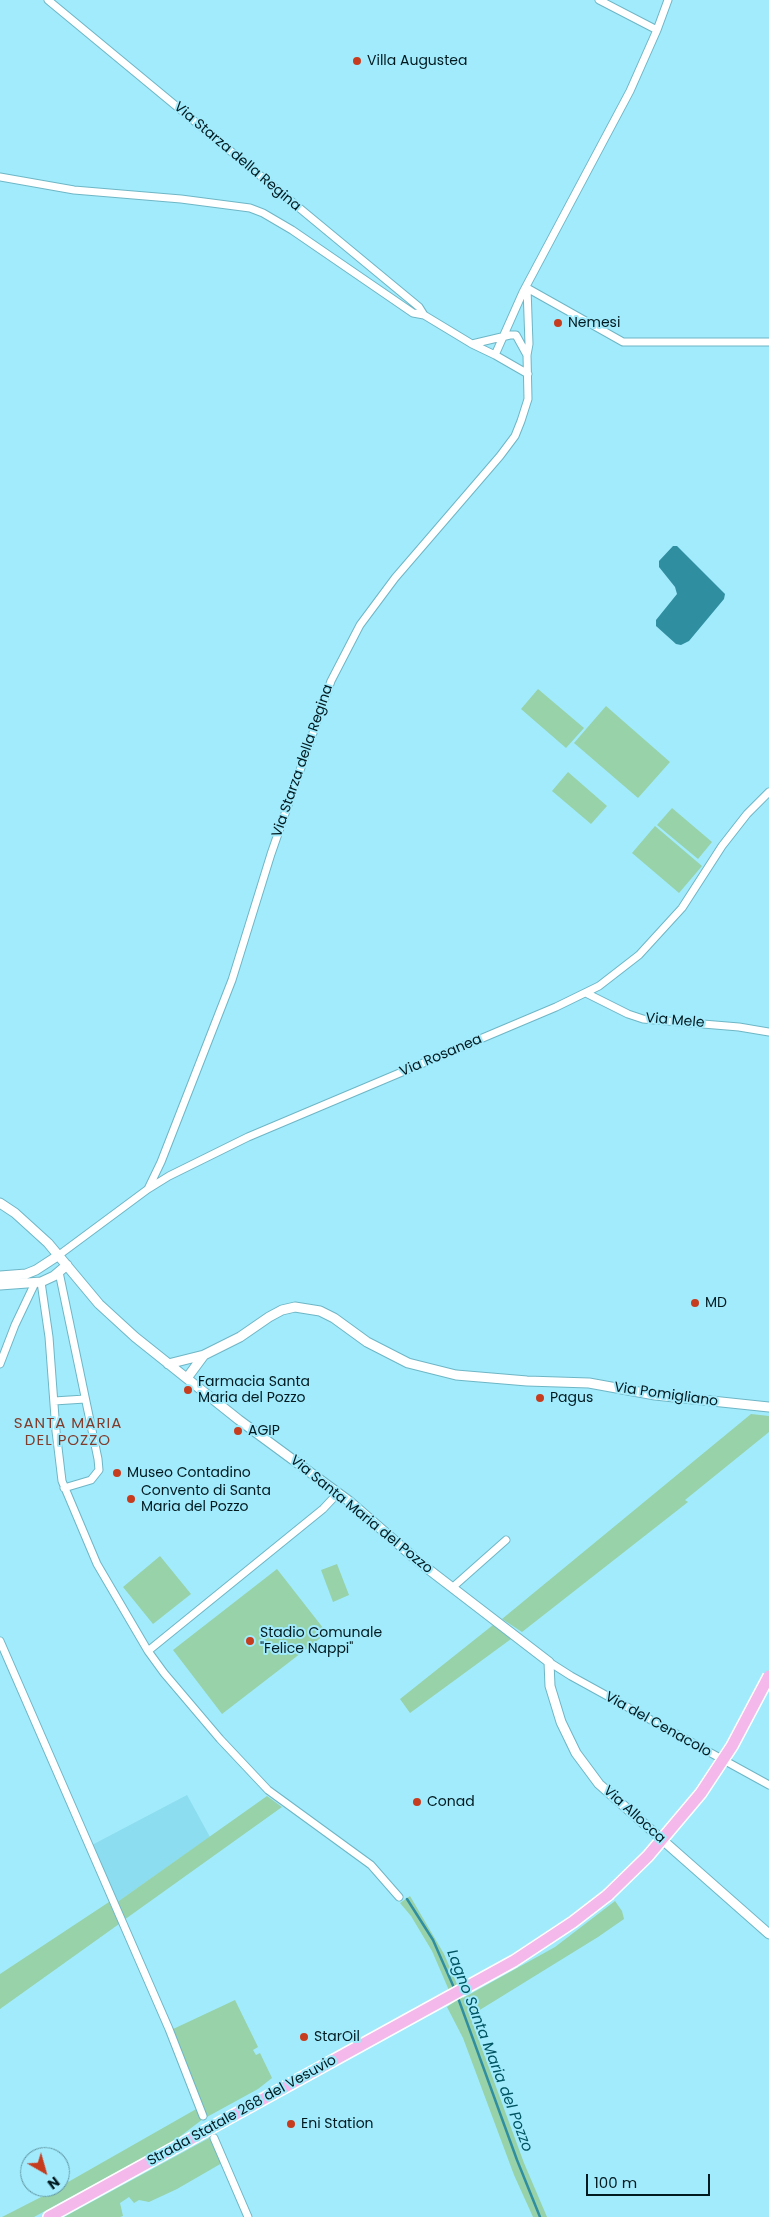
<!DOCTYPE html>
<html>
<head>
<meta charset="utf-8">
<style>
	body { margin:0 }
	#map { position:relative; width:769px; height:2217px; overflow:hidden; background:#a2ebfc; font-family:Poppins,sans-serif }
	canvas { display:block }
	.north { position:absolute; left:20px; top:2147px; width:50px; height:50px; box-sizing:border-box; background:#a2ebfc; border:1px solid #6197a4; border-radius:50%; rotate:142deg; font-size:14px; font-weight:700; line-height:20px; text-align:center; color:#001a20 }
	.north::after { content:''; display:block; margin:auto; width:18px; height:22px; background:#c63c1e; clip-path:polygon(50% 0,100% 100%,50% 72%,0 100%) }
	.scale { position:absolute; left:586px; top:2174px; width:124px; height:22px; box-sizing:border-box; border:2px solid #001a20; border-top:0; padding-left:6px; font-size:15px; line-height:18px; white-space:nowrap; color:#001a20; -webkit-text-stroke:4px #a2ebfc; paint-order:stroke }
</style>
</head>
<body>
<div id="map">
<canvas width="769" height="2217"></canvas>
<div class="north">N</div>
<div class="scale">100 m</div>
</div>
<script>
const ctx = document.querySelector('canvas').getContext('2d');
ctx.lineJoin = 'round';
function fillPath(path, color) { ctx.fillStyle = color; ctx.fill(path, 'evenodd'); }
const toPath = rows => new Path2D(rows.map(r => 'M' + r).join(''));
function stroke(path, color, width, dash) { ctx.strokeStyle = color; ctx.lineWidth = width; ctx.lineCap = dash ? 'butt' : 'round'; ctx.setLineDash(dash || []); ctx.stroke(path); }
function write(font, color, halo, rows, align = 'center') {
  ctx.font = font + ' Poppins,sans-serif'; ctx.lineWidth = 4; ctx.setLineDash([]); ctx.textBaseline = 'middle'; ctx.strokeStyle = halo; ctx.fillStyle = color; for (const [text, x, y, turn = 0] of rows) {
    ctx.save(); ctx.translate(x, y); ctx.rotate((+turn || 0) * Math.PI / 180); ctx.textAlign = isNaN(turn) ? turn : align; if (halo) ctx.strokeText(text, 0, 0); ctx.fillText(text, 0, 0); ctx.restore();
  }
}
fillPath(toPath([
	[187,1795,210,1837,116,1903,92,1845]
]), '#8bddef');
fillPath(toPath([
	[538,689,584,728,566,748,521,709],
	[606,706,670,762,638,798,574,743],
	[568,772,607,806,591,824,552,791],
	[672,808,712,842,698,859,657,825],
	[655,826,702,866,679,893,632,853],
	[751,1414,769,1416,769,1432,685,1500,688,1502,522,1632,502,1619],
	[160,1556,191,1594,153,1624,123,1587],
	[337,1564,349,1595,333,1602,321,1570],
	[277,1569,327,1633,222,1714,173,1650],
	[493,1625,511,1639,410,1713,400,1699],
	[267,1796,282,1807,124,1920,116,1903],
	[410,1896,444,1954,463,1998,555,1947,615,1901,622,1911,624,1919,598,1937,470,2016,524,2163,547,2217,533,2217,514,2175,463,2038,447,2007,454,2002,432,1951,411,1916,400,1903],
	[109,1902,119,1924,0,2009,0,1974],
	[235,2000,258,2047,253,2050,256,2055,260,2053,272,2078,258,2089,205,2118,171,2030],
	[198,2108,203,2119,174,2141,34,2217,2,2217,47,2194],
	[211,2137,222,2163,177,2189,149,2202,139,2200,134,2203,129,2197,120,2203,123,2216,120,2217,64,2217]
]), '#97d2a9');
fillPath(toPath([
	[673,546,677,546,725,594,724,599,689,641,681,645,676,644,656,626,656,620,677,594,675,587,659,567,659,561]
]), '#308ea1');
stroke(toPath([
	[407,1899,433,1940,455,1990],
	[457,1995,517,2160,540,2217]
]), '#308ea1', 2.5);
const minor = toPath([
	[48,0,419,307,424,315,472,344,495,355],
	[599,0,657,30],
	[0,177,74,190,181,199,250,208,263,213,292,230,413,313,424,315],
	[527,288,623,342,769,342],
	[472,344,510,335,516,335,527,355],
	[528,374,495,355,523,292,630,91,657,30,668,0],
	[586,993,628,1014,643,1019,739,1027,769,1032],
	[148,1189,161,1162,232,980,271,854,331,681,360,625,395,578,500,456,515,436,521,421,528,399,527,355,529,344,527,288],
	[59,1255,148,1189,169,1176,248,1137,556,1007,599,986,639,955,682,908,722,846,747,814,769,792],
	[59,1272,98,1459,99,1470,91,1480,64,1488],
	[41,1282,49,1337,56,1431,62,1481,97,1564,148,1651,164,1673,220,1739,268,1790,371,1865,399,1897],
	[0,1364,15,1325,35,1283],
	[54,1401,85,1399],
	[453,1587,506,1540],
	[0,1641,169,2029,203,2116],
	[148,1651,323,1509,338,1493],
	[549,1662,571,1676,769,1785],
	[214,2138,248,2217]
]);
const tertiary = toPath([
	[0,1203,15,1213,48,1243,99,1304,135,1337,239,1420,349,1501,419,1562,549,1662,550,1686,561,1722,576,1753,599,1784,769,1934],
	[0,1276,26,1274,36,1270,59,1255],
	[0,1285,41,1282,54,1276,67,1265],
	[168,1364,204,1355,240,1337,269,1317,282,1310,295,1307,320,1311,334,1318,367,1342,408,1363,456,1375,527,1381,589,1383,655,1395,769,1407],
	[187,1378,204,1355]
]);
const trunk = toPath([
	[49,2217,514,1961,573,1922,608,1895]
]);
stroke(minor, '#6eb6c6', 9);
stroke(tertiary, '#6eb6c6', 11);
stroke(trunk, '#fff', 14);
stroke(minor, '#fff', 7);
stroke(tertiary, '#fff', 9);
stroke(trunk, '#f4b8ea', 11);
const trunkBridge = toPath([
	[608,1895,648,1856,701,1793,732,1746,769,1676]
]);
stroke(trunkBridge, '#fff', 14, []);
stroke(trunkBridge, '#f4b8ea', 11);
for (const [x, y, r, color] of [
	[357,61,5,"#c63c1e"],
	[558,323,5,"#c63c1e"],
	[695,1303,5,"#c63c1e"],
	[188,1390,5,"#c63c1e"],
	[540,1398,5,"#c63c1e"],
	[238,1431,5,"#c63c1e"],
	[117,1473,5,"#c63c1e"],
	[131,1499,5,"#c63c1e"],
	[250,1641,5,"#c63c1e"],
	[417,1802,5,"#c63c1e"],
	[304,2037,5,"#c63c1e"],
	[291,2124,5,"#c63c1e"]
]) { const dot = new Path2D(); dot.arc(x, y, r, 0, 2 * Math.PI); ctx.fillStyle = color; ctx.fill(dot); stroke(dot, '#a2ebfc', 2); }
write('14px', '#001a20', '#a2ebfc', [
	["Villa Augustea",367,61],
	["Nemesi",568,323],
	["MD",705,1303],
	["Farmacia Santa",198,1382],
	["Maria del Pozzo",198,1398],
	["Pagus",550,1398],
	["AGIP",248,1431],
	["Museo Contadino",127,1473],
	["Convento di Santa",141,1491],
	["Maria del Pozzo",141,1507],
	["Stadio Comunale",260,1633],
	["\"Felice Nappi\"",260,1649],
	["Conad",427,1802],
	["StarOil",314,2037],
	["Eni Station",301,2124]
], 'left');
write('14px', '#001a20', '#a2ebfc', [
	["Via Starza della Regina",237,157,40],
	["Via Starza della Regina",303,761,-71],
	["Via Mele",675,1021,5],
	["Via Rosanea",441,1056,-23],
	["Via Pomigliano",666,1395,8],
	["Via Santa Maria del Pozzo",361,1515,39],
	["Via del Cenacolo",658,1725,29],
	["Via Allocca",634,1815,42],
	["Strada Statale 268 del Vesuvio",242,2111,-29]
]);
ctx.letterSpacing = '1px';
write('15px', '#813c2c', '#a2ebfc', [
	["SANTA MARIA",68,1424],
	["DEL POZZO",68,1441]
]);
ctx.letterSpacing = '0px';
write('italic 15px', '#015562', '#a2ebfc', [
	["Lagno Santa Maria del Pozzo",489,2051,69]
]);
</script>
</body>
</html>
